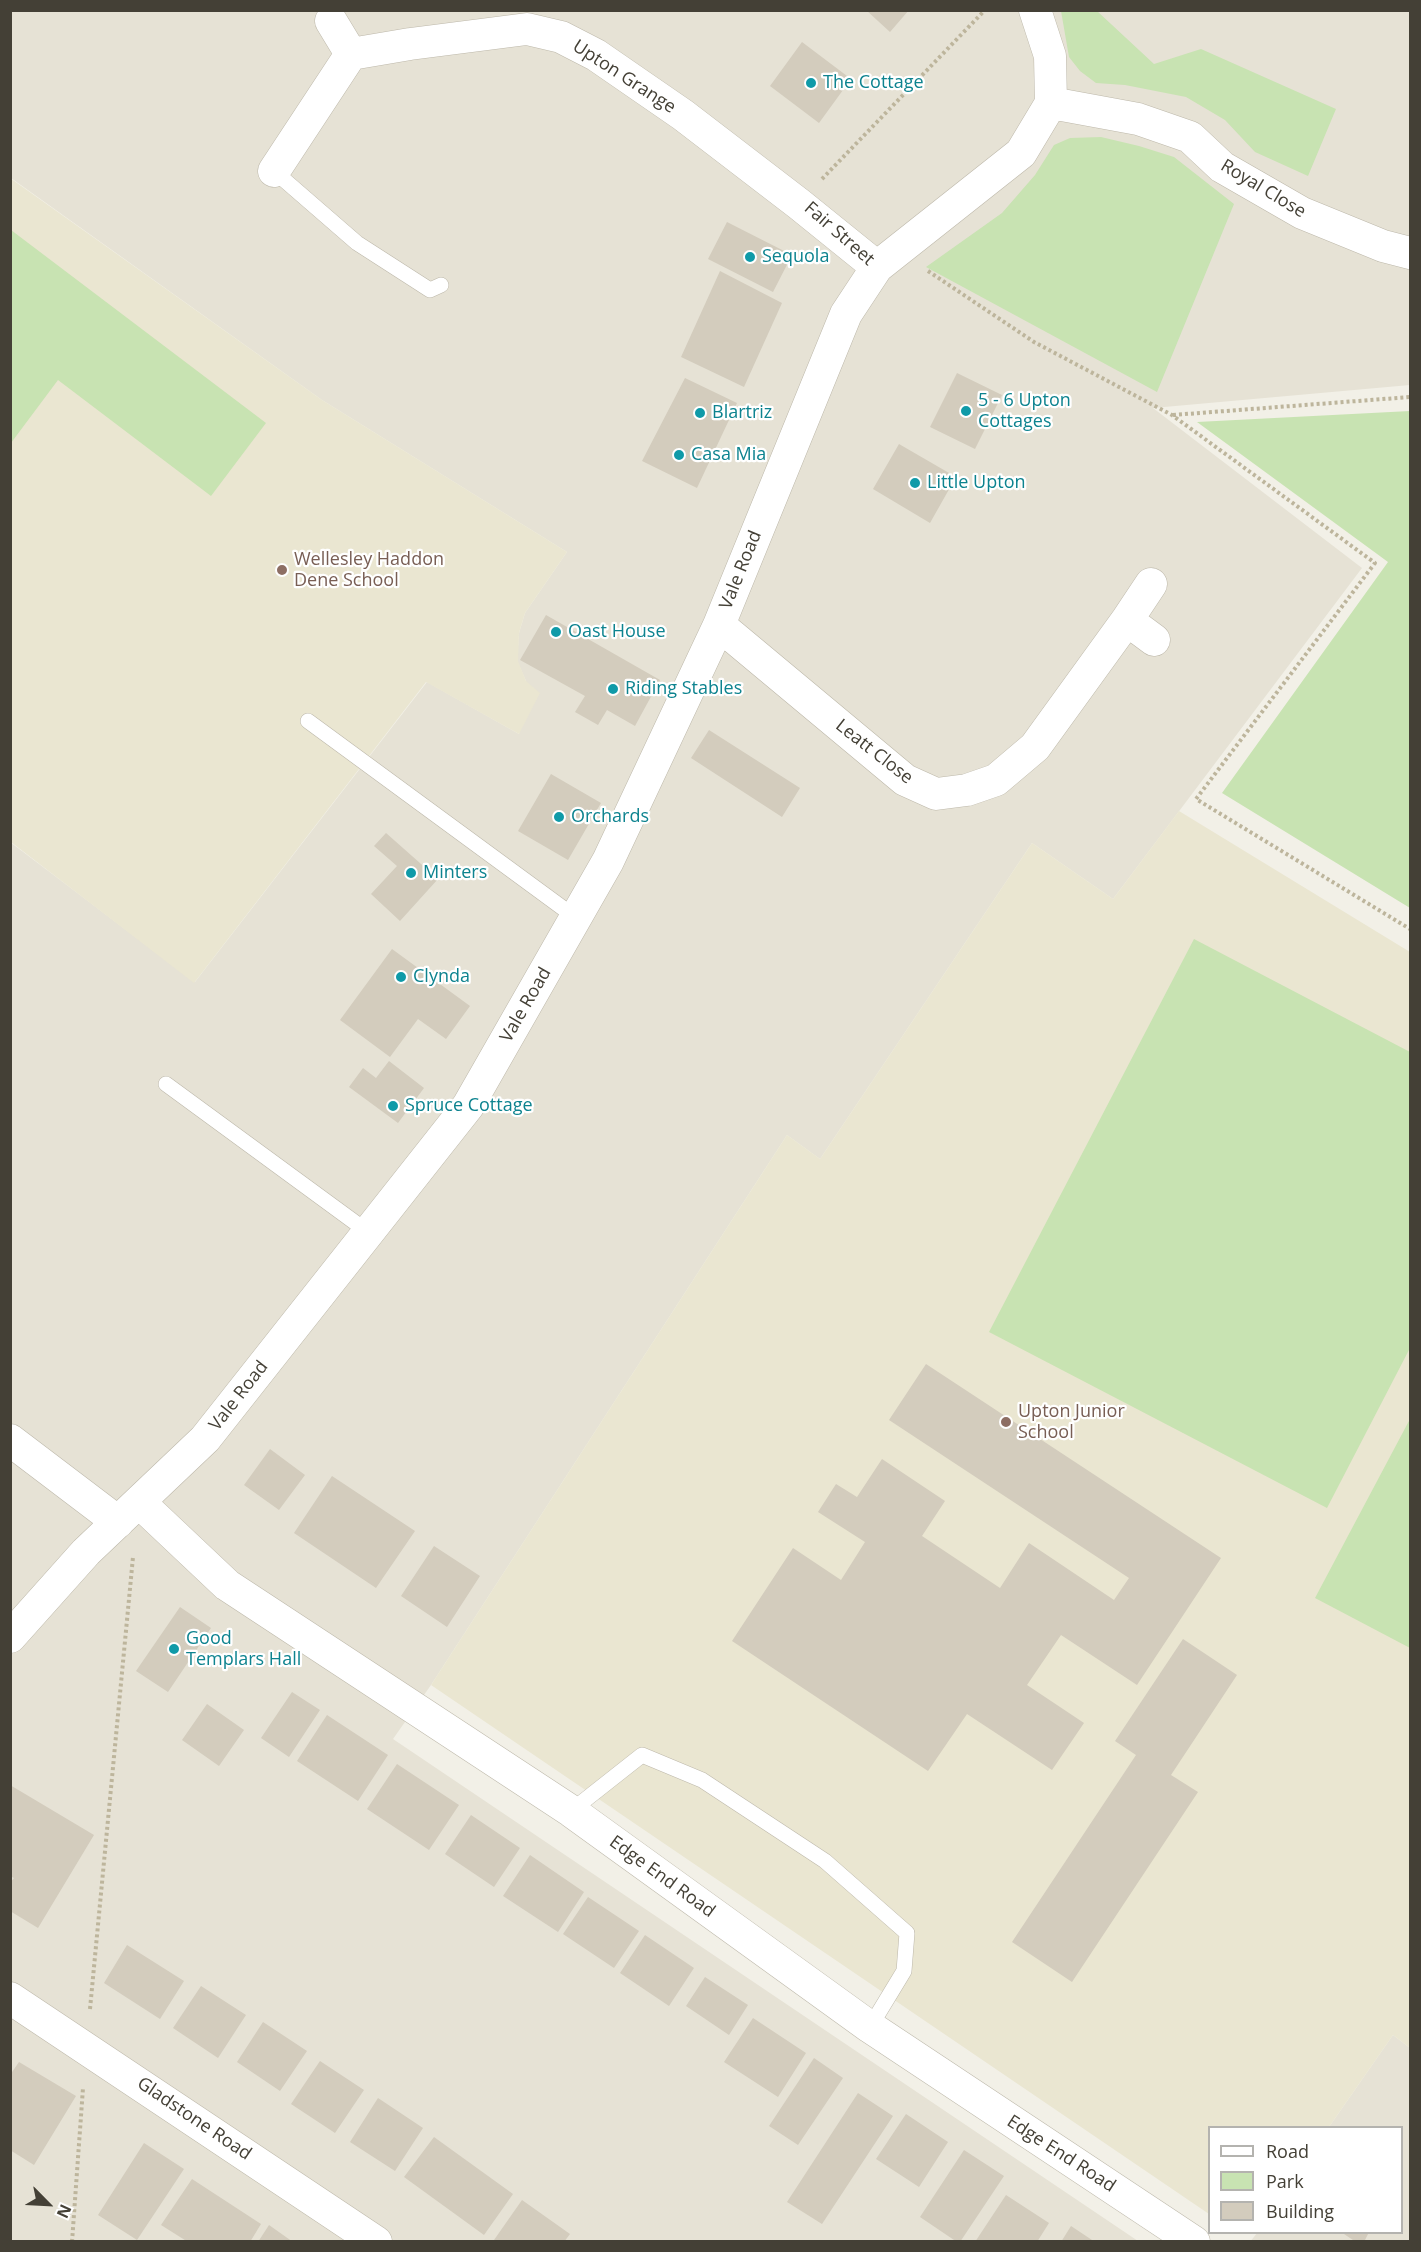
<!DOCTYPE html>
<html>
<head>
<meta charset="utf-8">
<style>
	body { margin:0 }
	#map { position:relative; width:1421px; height:2252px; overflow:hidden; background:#f2f0e7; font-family:"Open Sans",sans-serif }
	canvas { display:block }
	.frame { position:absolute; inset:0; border:12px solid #444036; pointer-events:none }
	.legend { position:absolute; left:1208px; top:2126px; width:195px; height:108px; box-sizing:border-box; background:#fff; border:2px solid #b4b3af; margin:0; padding:8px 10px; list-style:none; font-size:18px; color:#444036 }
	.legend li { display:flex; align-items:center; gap:12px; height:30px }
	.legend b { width:30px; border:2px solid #b4b3af }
	.north { position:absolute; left:18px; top:2174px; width:60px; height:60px; -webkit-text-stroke:4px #fff; paint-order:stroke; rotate:114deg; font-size:16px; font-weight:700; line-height:24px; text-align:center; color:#444036 }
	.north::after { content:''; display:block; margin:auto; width:21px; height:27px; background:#444036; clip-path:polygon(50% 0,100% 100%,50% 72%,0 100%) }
</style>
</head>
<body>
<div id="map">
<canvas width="1421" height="2252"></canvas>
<div class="frame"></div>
<ul class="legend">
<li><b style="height:8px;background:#fff"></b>Road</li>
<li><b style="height:16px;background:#c8e3b2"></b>Park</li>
<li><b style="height:16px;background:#d3ccbd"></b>Building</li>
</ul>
<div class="north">N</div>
</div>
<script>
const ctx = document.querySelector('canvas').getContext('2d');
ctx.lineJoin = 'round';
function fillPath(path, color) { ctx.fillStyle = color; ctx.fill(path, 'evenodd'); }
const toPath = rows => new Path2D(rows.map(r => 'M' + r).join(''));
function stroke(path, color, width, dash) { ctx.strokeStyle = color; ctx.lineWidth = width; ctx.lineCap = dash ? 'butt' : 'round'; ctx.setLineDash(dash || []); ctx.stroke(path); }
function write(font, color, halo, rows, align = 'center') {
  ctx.font = font + ' "Open Sans",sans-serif'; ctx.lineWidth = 4.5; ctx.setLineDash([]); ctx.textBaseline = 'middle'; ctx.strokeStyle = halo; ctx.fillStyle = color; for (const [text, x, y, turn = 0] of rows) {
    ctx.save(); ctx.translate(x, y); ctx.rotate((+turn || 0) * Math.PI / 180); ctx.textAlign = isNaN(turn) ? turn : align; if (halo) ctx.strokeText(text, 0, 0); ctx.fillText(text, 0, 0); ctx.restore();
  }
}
fillPath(toPath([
	[11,11,1410,11,1410,385,1153,408,1362,568,1113,899,1032,843,820,1159,787,1135,431,1685,393,1739,1138,2241,11,2241,10,842,195,982,427,682,519,734,526,681,517,661,519,633,525,613,567,552,322,400,11,178],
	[1393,2035,1410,2048,1410,2241,1250,2242,1257,2233,1402,2232,1402,2128,1329,2127]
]), '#e6e2d5');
fillPath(toPath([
	[10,178,322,400,567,552,525,613,519,633,518,661,526,681,540,693,519,734,426,682,194,983,11,842],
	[1179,811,1410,952,1410,2048,1393,2035,1329,2127,1210,2128,1209,2214,431,1685,787,1135,820,1159,1032,843,1113,899]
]), '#eae6d1');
fillPath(toPath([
	[1061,11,1097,11,1154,64,1201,49,1336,109,1308,176,1255,152,1225,120,1186,97,1125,85,1096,83,1080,71,1069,57],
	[1101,137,1139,146,1174,157,1234,204,1157,392,926,267,1002,213,1035,175,1054,145,1070,138],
	[11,230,266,423,211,496,58,380,11,443],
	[1410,411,1410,908,1222,793,1388,562,1197,422],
	[1194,939,1410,1052,1410,1348,1327,1508,989,1332],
	[1410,1419,1410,1648,1315,1598]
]), '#c8e3b2');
fillPath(toPath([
	[866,10,909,10,890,32],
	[802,42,851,79,819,123,770,86],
	[727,222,792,255,773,292,708,259],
	[720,271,782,303,744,387,681,357],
	[957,373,1002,395,975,449,930,427],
	[685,378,737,403,697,488,642,461],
	[899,444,956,477,930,523,873,489],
	[546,615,660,680,635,726,607,710,598,725,575,712,585,696,520,660],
	[709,730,800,788,782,817,691,758],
	[551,774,601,803,568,860,518,831],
	[386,833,438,879,400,921,371,894,397,866,374,846],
	[392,949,470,1006,446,1039,418,1019,390,1057,340,1020],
	[389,1061,424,1088,398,1123,349,1087,363,1068,376,1078],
	[926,1364,1221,1558,1137,1685,1061,1635,1027,1685,1084,1723,1052,1770,967,1714,928,1771,732,1641,793,1548,841,1580,865,1542,818,1512,836,1484,857,1497,882,1459,945,1501,922,1536,1000,1588,1029,1543,1114,1600,1129,1578,889,1420],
	[270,1449,305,1475,279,1510,244,1485],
	[332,1476,415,1531,376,1588,294,1533],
	[434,1546,480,1576,447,1627,401,1596],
	[180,1607,211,1628,168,1692,136,1671],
	[1183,1639,1237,1675,1171,1775,1198,1792,1072,1982,1012,1942,1136,1755,1115,1741],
	[292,1692,320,1710,289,1757,261,1738],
	[207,1704,244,1730,219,1766,182,1740],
	[327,1715,388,1755,358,1801,297,1761],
	[397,1764,459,1805,429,1850,367,1809],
	[10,1785,94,1835,38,1928,10,1911,10,1883,14,1878,10,1876],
	[471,1815,520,1848,494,1887,445,1854],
	[530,1855,584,1892,558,1932,503,1896],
	[588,1897,639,1931,614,1968,563,1934],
	[645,1935,694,1968,669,2006,620,1973],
	[127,1945,184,1981,160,2019,104,1983],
	[705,1977,748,2005,729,2035,686,2006],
	[201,1986,246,2015,218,2058,173,2028],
	[753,2018,806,2053,778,2097,724,2062],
	[263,2022,307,2051,280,2091,237,2062],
	[814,2058,843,2078,798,2145,769,2126],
	[320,2061,364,2090,335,2133,291,2104],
	[19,2062,76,2096,34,2165,10,2150,10,2075],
	[858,2093,893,2116,822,2224,787,2202],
	[378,2098,423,2128,395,2171,350,2142],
	[906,2114,948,2142,919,2187,876,2159],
	[434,2137,513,2194,484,2235,404,2177],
	[144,2143,184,2169,137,2240,98,2215],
	[964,2150,1004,2176,960,2242,957,2242,920,2217],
	[192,2179,261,2224,250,2242,188,2242,161,2225],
	[1006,2195,1049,2223,1037,2242,975,2242],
	[522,2200,570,2234,564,2242,497,2242,494,2240],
	[269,2225,293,2242,258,2242],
	[1071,2226,1095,2242,1061,2242],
	[1341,2232,1369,2232,1364,2242,1356,2242]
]), '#d3ccbd');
const service = toPath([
	[274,171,357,243,430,290,441,285],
	[308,721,575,917],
	[166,1084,368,1232],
	[571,1811,642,1755,702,1780,825,1861,907,1933,904,1971,870,2027]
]);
const minor = toPath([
	[331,21,351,54],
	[1051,103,1138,119,1190,137,1222,167,1302,213,1383,246,1410,253],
	[274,171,351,54,410,44,527,29,561,37,596,55,683,115,799,204,877,267],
	[1127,620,1154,640],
	[719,625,905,780,936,794,967,790,996,780,1035,747,1127,620,1151,584],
	[10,1440,118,1522],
	[139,1502,227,1585,571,1811,870,2027,1194,2242],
	[10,1637,86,1552,205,1439,468,1106,608,861,719,625,846,314,877,267,1021,153,1051,103,1050,56,1035,10],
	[10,1998,376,2242]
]);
stroke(service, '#bdb8aa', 16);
stroke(minor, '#bdb8aa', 33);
stroke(toPath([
	[822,179,985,10],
	[928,271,1034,342,1172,415,1375,563,1196,799,1410,929],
	[1173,415,1410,397],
	[90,2009,133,1557],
	[72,2242,83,2088]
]), '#bdb59c', 4, [3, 3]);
stroke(service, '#fff', 15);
stroke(minor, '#fff', 32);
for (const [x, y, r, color] of [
	[811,83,6,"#0f9aa8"],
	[750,257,6,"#0f9aa8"],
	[966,411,6,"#0f9aa8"],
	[700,413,6,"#0f9aa8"],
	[679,455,6,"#0f9aa8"],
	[915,483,6,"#0f9aa8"],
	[282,570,6,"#8d6e63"],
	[556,632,6,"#0f9aa8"],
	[613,689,6,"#0f9aa8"],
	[559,817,6,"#0f9aa8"],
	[411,873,6,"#0f9aa8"],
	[401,977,6,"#0f9aa8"],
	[393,1106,6,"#0f9aa8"],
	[1006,1422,6,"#8d6e63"],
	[174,1649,6,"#0f9aa8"]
]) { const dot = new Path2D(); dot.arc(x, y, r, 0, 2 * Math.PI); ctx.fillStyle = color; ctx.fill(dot); stroke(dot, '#fff', 2); }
write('18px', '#444036', '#fff', [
	["Upton Grange",624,77,33],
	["Royal Close",1263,189,31],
	["Fair Street",839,234,41],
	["Vale Road",741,570,-68],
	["Leatt Close",874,752,38],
	["Vale Road",526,1005,-60],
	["Vale Road",239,1396,-52],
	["Edge End Road",662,1877,36],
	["Gladstone Road",194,2119,34],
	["Edge End Road",1061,2154,33]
]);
write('18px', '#0d838f', '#fff', [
	["The Cottage",823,83],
	["Sequola",762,257],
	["5 - 6 Upton",978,401],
	["Cottages",978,422],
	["Blartriz",712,413],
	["Casa Mia",691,455],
	["Little Upton",927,483],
	["Oast House",568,632],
	["Riding Stables",625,689],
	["Orchards",571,817],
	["Minters",423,873],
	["Clynda",413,977],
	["Spruce Cottage",405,1106],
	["Good",186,1639],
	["Templars Hall",186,1660]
], 'left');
write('18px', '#785e54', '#fff', [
	["Wellesley Haddon",294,560],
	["Dene School",294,581],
	["Upton Junior",1018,1412],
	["School",1018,1433]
], 'left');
</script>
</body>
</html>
